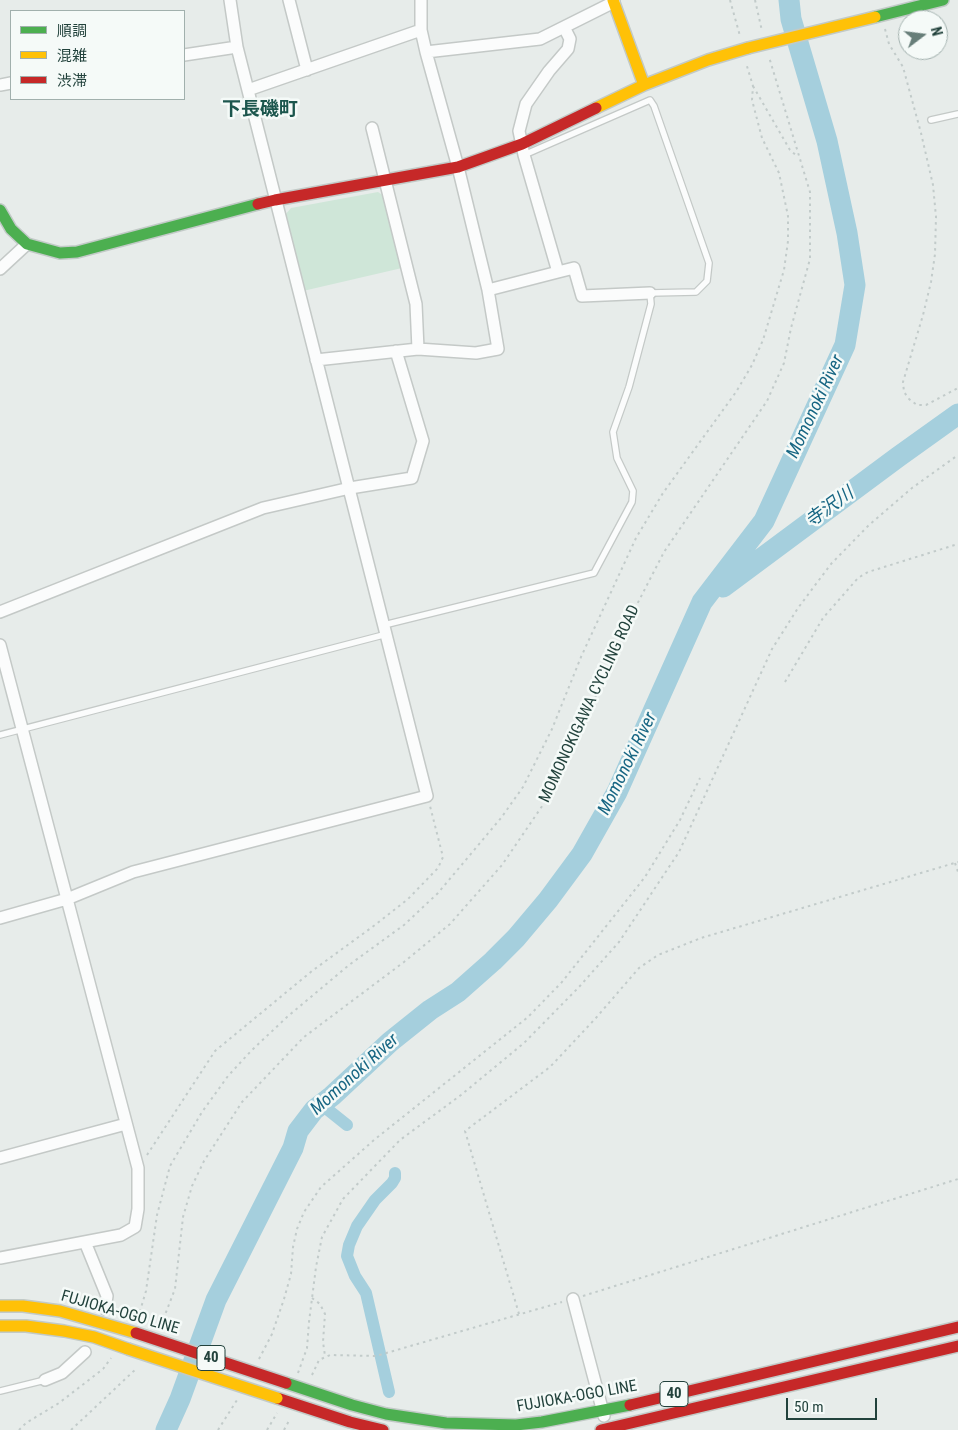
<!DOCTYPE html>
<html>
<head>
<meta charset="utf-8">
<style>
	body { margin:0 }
	#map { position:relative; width:958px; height:1430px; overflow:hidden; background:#e7ecea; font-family:"Roboto Condensed","Noto Sans JP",sans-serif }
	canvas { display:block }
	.legend { position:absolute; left:10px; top:10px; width:175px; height:90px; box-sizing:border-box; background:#f5faf8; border:1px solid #a1b0ad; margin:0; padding:6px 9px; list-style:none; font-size:15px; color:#22423c }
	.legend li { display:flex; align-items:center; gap:10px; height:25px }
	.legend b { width:25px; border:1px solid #a1b0ad }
	.north { position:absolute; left:898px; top:10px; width:50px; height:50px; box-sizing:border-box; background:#f5faf8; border:1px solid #a1b0ad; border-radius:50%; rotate:75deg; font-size:14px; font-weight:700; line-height:20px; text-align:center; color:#22423c }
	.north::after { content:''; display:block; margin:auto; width:18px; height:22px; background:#677e79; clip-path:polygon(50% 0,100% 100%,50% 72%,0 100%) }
	.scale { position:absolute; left:786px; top:1398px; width:91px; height:22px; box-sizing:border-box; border:2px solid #22423c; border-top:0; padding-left:6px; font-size:15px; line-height:18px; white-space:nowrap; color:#22423c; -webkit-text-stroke:4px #f5faf8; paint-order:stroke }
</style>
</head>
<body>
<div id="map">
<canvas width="958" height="1430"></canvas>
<ul class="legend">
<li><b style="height:6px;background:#4caf50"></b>順調</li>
<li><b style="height:6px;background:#ffc107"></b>混雑</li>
<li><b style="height:6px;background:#c62828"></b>渋滞</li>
</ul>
<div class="north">N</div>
<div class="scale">50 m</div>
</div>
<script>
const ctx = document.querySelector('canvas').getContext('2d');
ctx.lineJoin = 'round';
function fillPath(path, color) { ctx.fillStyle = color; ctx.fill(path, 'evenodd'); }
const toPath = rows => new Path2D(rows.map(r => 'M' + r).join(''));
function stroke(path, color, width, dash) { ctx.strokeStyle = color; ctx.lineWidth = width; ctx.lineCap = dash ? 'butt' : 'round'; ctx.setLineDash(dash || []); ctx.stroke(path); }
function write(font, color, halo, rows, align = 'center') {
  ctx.font = font + ' "Roboto Condensed","Noto Sans JP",sans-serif'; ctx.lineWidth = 5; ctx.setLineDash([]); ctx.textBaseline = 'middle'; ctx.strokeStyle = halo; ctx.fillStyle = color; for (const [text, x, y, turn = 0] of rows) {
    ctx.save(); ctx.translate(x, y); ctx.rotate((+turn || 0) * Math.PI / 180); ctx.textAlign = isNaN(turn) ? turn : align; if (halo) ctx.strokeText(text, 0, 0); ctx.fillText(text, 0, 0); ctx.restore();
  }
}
fillPath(toPath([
	[378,192,384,196,402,268,303,291,285,215,291,208]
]), '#cfe6d8');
stroke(toPath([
	[322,1105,347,1125],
	[389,1392,366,1293,355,1276,347,1256,349,1245,357,1226,375,1200,392,1183,395,1178,395,1173]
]), '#a5cfdd', 12);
stroke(toPath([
	[723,587,898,457,958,414],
	[166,1430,180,1399,216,1300,293,1148,298,1131,314,1110,332,1096,390,1042,430,1010,458,992,493,961,516,938,548,900,582,854,617,792,702,602,764,521,845,345,855,285,847,233,827,141,791,19,789,0]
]), '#a5cfdd', 21);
const lane = toPath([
	[931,120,958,114],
	[384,625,594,573,632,502,633,491,617,458,613,432,629,387,651,304,650,293,696,292,707,281,709,263,654,106,650,100,524,155],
	[0,735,387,634],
	[0,1391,45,1380]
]);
const street = toPath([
	[289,0,307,70],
	[564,27,570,39,568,49,549,71,526,104,519,131,524,155,558,272,574,268,582,296,650,293],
	[426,52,540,39,614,2],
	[184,55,237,47],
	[0,85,11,83],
	[248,90,421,30],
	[372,128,416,304,418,349],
	[0,269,27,244],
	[488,290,558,272],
	[316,360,418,349,476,353,498,349,488,290,458,167,426,52,421,30,421,0],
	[0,612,263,508,350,488,412,478,423,441,396,351],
	[0,645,138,1168,138,1209,135,1227,121,1235,0,1258],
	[0,918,67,899,133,872,427,796,237,47,230,0],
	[0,1158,126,1124],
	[85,1242,107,1296,105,1309],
	[573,1299,604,1416],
	[45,1380,62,1373,85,1352]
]);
const fast = toPath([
	[875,17,943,0],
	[0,210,11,229,27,244,60,253,77,252,258,204],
	[286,1383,352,1405,386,1414,446,1423,516,1425,542,1422,630,1405]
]);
const slow = toPath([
	[613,0,644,85],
	[596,108,644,85,708,60,748,48],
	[0,1306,23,1306,60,1311,136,1333],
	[0,1326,26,1326,64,1331,94,1337,128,1349]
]);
const jam = toPath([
	[258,204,275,200,458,167,522,144,596,108],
	[277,1398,350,1422,383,1430],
	[630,1405,958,1327],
	[601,1430,958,1346]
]);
stroke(lane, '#c4c9c7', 8);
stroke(street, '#c4c9c7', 14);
stroke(fast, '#c2cac7', 14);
stroke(slow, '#c2cac7', 14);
stroke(jam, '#c2cac7', 14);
stroke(toPath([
	[730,0,740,36],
	[755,0,762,31],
	[885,29,889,44,903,67,921,133,933,185,936,217,935,254,931,282,923,315,903,382,904,392,909,399,917,405,926,405,958,388],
	[753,86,790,150,798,157],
	[785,682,823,618,858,578,868,572,958,544],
	[955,863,958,872],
	[147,1155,215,1051,312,971,375,925,408,899,438,868,443,857,430,806],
	[583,1296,958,1179],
	[312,1298,320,1304,325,1314,323,1342,325,1356],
	[519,1314,465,1131,550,1067,595,1019,639,968,658,955,701,938,958,862],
	[138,1318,146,1291,157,1215,170,1166,202,1112,228,1076,251,1051,287,1017,349,965,404,925,438,893,501,818,523,787,552,729,581,657,636,538,663,493,736,392,752,365,763,340,784,270,788,241,788,216,779,173,762,138,752,100,753,86,746,63],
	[161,1325,175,1289,183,1217,192,1186,204,1161,242,1102,304,1037,404,962,450,924,502,865,549,796,575,744,631,616,664,552,767,401,784,363,791,328,810,259,810,192,769,57],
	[259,1359,272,1334,284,1299,291,1274,293,1247,297,1229,304,1212,321,1187,374,1140,528,1017,562,982,645,877,680,820,700,778],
	[298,1373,307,1348,309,1322,316,1267,322,1237,343,1199,400,1140,461,1095,524,1043,579,987,619,942,679,852,772,649,798,608,831,564,869,525,912,488,958,455],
	[312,1375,319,1360,330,1355,376,1356,562,1302],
	[19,1430,26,1423,59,1403,103,1369,111,1358],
	[71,1430,137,1368],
	[218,1430,237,1400],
	[267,1430,277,1413],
	[284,1430,290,1419]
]), '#c2cbca', 2, [2.5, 4]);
stroke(lane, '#fbfcfc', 5.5);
stroke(street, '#fbfcfc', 11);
stroke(fast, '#4caf50', 11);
stroke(slow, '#ffc107', 11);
stroke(jam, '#c62828', 11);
const slowBridge = toPath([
	[748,48,875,17],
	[128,1349,277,1398]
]);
const jamBridge = toPath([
	[136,1333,286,1383]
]);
stroke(slowBridge, '#c2cac7', 14, []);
stroke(jamBridge, '#c2cac7', 14, []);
stroke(slowBridge, '#ffc107', 11);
stroke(jamBridge, '#c62828', 11);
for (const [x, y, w] of [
	[211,1358,28],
	[674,1394,28]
]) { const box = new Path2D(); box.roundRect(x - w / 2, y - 12.5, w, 25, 4); ctx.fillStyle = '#f5faf8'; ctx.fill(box); stroke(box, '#22423c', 1); }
write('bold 15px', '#22423c', null, [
	["40",211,1358],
	["40",674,1394]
]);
write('16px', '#22423c', '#f5faf8', [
	["MOMONOKIGAWA CYCLING ROAD",590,704,-65],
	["FUJIOKA-OGO LINE",120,1313,16],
	["FUJIOKA-OGO LINE",577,1397,-10]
]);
write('italic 18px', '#176683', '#f5faf8', [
	["Momonoki River",816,407,-65],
	["寺沢川",830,508,-36],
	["Momonoki River",628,764,-64],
	["Momonoki River",355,1075,-42]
]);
write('bold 19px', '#1c564d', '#f5faf8', [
	["下長磯町",260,110]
]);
</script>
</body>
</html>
